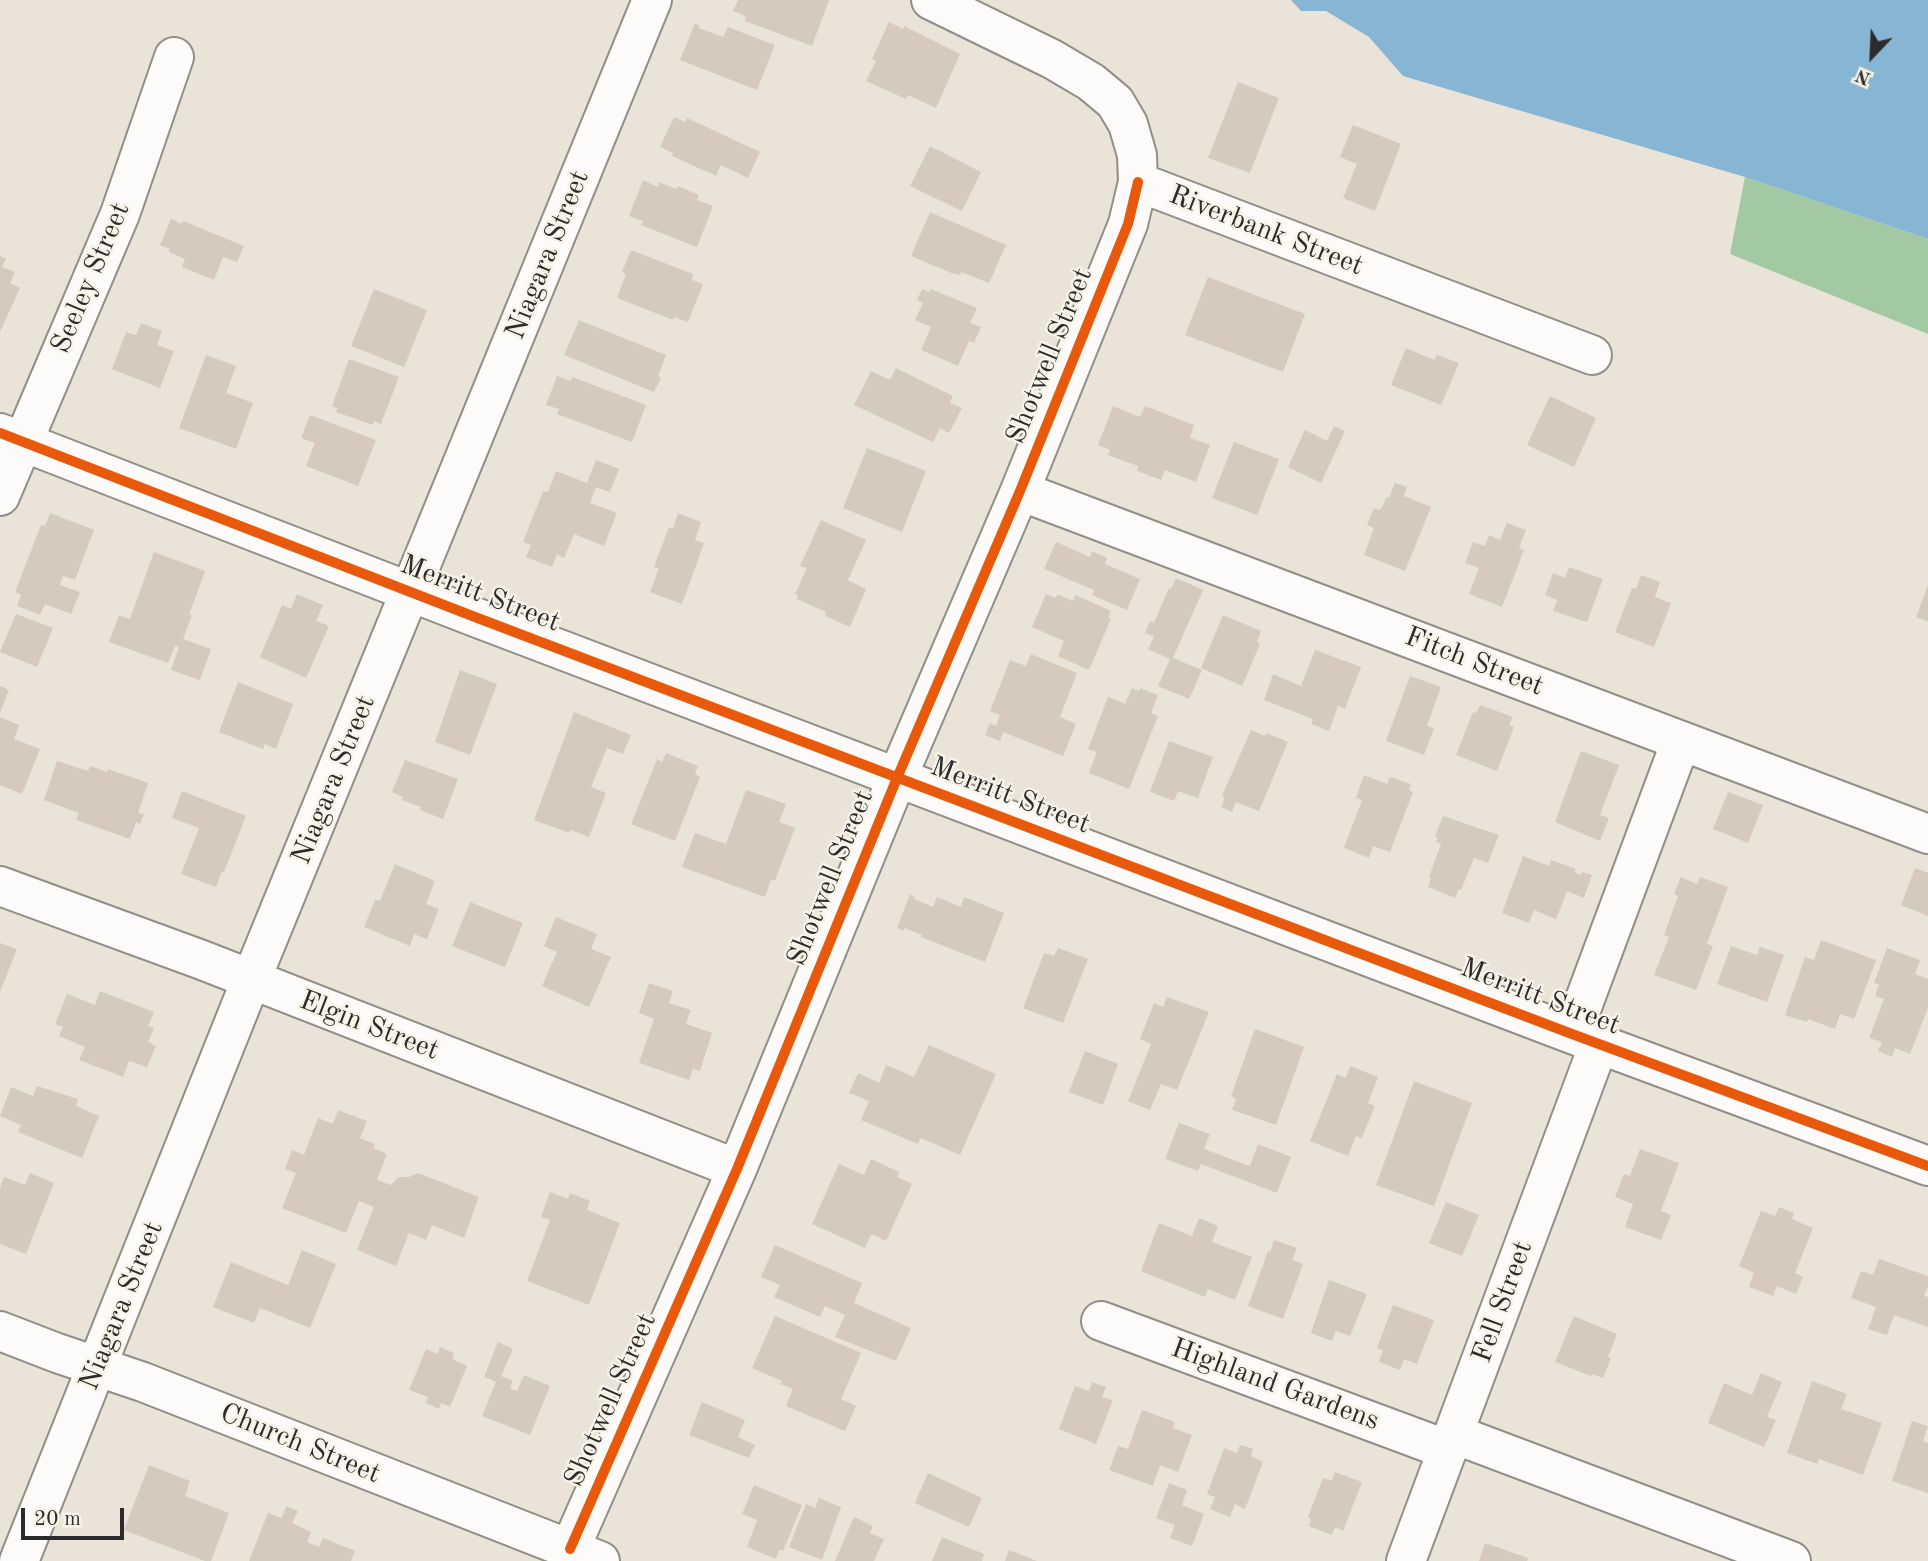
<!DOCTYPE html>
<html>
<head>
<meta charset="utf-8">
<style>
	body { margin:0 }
	#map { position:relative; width:1928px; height:1561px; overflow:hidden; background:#e9e4d7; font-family:"Old Standard TT",serif }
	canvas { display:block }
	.north { position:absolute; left:1837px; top:21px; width:70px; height:70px; -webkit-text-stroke:5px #f7f3e8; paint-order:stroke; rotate:203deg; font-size:19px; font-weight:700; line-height:28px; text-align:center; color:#2b2b2b }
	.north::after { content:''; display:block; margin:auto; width:24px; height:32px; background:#2b2b2b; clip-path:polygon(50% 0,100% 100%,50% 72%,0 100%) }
	.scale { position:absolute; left:21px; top:1508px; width:103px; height:32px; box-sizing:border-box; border:4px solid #2b2b2b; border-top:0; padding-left:9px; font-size:21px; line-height:24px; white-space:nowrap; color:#2b2b2b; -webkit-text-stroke:5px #f7f3e8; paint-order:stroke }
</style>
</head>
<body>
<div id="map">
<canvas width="1928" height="1561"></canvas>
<div class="north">N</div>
<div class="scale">20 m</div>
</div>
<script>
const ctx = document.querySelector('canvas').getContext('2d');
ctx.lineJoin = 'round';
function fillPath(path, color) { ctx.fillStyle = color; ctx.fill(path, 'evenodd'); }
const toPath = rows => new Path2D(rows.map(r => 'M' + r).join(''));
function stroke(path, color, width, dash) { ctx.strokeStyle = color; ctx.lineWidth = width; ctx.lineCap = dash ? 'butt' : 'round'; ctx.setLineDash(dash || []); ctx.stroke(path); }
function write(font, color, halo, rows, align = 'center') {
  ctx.font = font + ' "Old Standard TT",serif'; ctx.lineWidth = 5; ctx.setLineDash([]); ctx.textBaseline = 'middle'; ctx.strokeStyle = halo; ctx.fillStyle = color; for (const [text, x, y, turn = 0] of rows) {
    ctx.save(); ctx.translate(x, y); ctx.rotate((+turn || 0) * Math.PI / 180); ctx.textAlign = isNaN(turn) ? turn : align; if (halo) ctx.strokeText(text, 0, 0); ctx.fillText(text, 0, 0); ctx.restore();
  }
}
fillPath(toPath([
	[1745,177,1928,239,1928,334,1730,254]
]), '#a3c9a4');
fillPath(toPath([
	[1291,0,1928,0,1928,239,1745,177,1403,76,1369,37,1326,11,1301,11]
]), '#87b5d4');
fillPath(toPath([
	[738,0,829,0,812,46,745,21,746,16,733,11],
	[889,22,903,29,904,26,960,54,936,108,908,95,906,99,866,81,876,61,872,59],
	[695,23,699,25,699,28,723,37,728,27,775,45,757,90,680,60],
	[1238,82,1279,98,1250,173,1208,158],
	[674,117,685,122,687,118,760,152,748,178,721,165,716,176,672,156,673,153,660,147],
	[1353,125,1401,144,1375,211,1343,198,1357,164,1340,157],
	[930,146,981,172,962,211,910,186],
	[643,180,658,187,659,182,676,189,678,186,699,195,697,200,713,206,697,247,641,225,643,221,629,216],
	[930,212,1006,245,989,283,961,272,960,275,951,273,911,256],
	[171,219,182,224,183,221,244,246,237,262,223,257,214,280,182,267,185,259,169,252,170,249,160,245],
	[631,250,693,274,692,280,703,284,688,322,674,317,673,320,617,298,626,274,622,272],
	[0,256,6,259,2,267,15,272,10,283,20,288,0,332],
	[1208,277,1305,314,1283,372,1185,335],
	[374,289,427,310,404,367,351,346],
	[922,289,929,292,931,289,977,308,970,323,981,327,974,343,969,341,958,366,921,350,931,327,915,320,923,303,917,300],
	[579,320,666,355,658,376,661,378,654,392,564,355],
	[141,323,162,331,157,345,174,351,160,388,112,369,126,332,136,335],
	[1406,348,1434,360,1437,355,1459,363,1441,405,1391,385],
	[206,355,236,366,226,393,253,403,236,449,179,428],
	[349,359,399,377,381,424,374,421,373,425,336,412,337,408,332,406],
	[896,368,953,396,950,403,962,408,949,433,940,428,933,442,854,405,871,371,890,380],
	[557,376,571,381,572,377,646,405,632,442,557,414,559,409,546,405],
	[1550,396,1596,418,1574,467,1527,445],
	[1113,406,1140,417,1145,406,1194,425,1190,438,1210,445,1196,482,1165,470,1161,480,1137,471,1138,466,1108,455,1110,450,1098,445],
	[310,415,376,440,358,486,306,466,315,443,301,438],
	[1334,426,1345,431,1321,483,1288,467,1305,430,1327,441],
	[1234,442,1279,459,1257,515,1212,498],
	[867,448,926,471,902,532,843,508],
	[596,460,619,469,610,492,596,487,590,503,617,513,604,546,574,534,564,558,557,554,552,567,526,557,531,545,523,542,543,491,548,492,556,471,587,483],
	[1395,483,1407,487,1404,496,1431,507,1405,571,1364,555,1374,528,1367,525,1374,508,1379,510,1382,508,1386,497,1389,498],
	[50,513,94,530,75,580,63,576,60,585,80,592,71,614,45,604,40,615,17,606,21,595,15,592,41,525,45,526],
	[678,513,701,522,695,540,704,543,682,604,650,592,659,568,654,567,669,527,673,529],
	[821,520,866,540,848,580,866,589,850,627,825,616,826,612,797,599,798,595,795,594,807,568,800,566],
	[1507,523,1526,530,1519,548,1524,550,1502,607,1469,594,1479,568,1465,563,1473,542,1485,546,1489,535,1500,540],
	[1056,542,1090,557,1092,551,1107,558,1105,564,1140,579,1127,610,1092,595,1094,590,1044,569],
	[154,552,205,571,189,615,192,615,183,639,211,649,200,680,171,670,179,647,175,646,168,663,109,642,119,615,130,619],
	[1569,567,1603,579,1587,622,1553,611,1557,600,1545,595,1553,573,1565,578],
	[1641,575,1660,582,1655,597,1671,603,1654,647,1615,632,1632,588,1636,589],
	[1176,578,1203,590,1173,658,1202,670,1189,699,1158,686,1170,659,1148,649,1154,636,1145,633,1150,621,1154,623,1169,588,1171,589],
	[1928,585,1928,622,1916,617],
	[297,594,323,605,316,621,329,626,306,678,260,657,282,605,291,609],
	[1046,594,1056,598,1057,594,1073,601,1075,595,1111,611,1108,617,1111,619,1089,670,1058,656,1064,641,1032,627],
	[16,614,53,628,37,667,0,652],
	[1223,615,1261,631,1257,642,1260,644,1242,686,1201,668],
	[1315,650,1361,667,1345,709,1338,706,1329,731,1311,724,1313,719,1264,700,1273,674,1301,686],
	[1031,654,1077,673,1060,717,1076,724,1063,756,1003,732,1000,741,985,735,990,723,996,726,1000,715,990,711,1010,660,1026,666],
	[460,670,497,684,470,755,435,742],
	[1410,676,1441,687,1427,726,1434,728,1424,755,1386,741],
	[238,682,293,704,276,749,265,744,263,749,219,732],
	[0,686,9,690,0,713],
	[1132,688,1139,691,1140,688,1158,695,1151,713,1158,716,1129,789,1089,773,1097,752,1088,749,1108,697,1125,704],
	[1480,705,1513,717,1509,725,1514,727,1497,771,1456,755,1473,712,1476,713],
	[574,712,631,735,623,754,607,748,591,787,606,793,589,837,571,830,569,833,534,820],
	[0,717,19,725,14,739,40,749,22,794,0,785],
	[1251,730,1265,736,1267,733,1288,742,1259,811,1236,802,1232,812,1221,807,1225,797,1222,796],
	[1169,741,1213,757,1198,798,1178,791,1174,801,1150,792],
	[1581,751,1619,765,1600,815,1609,818,1600,841,1555,822],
	[666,753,698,766,695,774,700,777,675,841,631,824,657,759,662,762],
	[405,760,458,779,443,819,420,810,421,807,402,800,403,797,392,792],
	[57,761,88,771,90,766,107,772,108,769,148,783,138,813,144,814,140,824,136,822,130,839,76,820,79,813,44,800],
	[1364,775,1387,784,1390,777,1411,784,1409,790,1413,792,1390,852,1373,846,1369,858,1344,848,1362,800,1356,798],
	[746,790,786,804,779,822,795,828,775,880,771,880,765,897,682,867,695,833,726,844],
	[182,791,246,816,224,872,222,871,216,887,181,874,199,828,172,818],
	[1728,792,1763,805,1748,843,1713,829],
	[1443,816,1499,835,1488,863,1474,858,1461,890,1459,889,1455,898,1428,887,1431,878,1429,877,1441,844,1436,842,1438,838,1435,836],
	[1523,856,1549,866,1551,860,1576,869,1574,872,1581,875,1582,872,1592,875,1584,898,1567,891,1556,919,1534,910,1529,923,1502,913],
	[395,864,435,881,426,904,439,909,427,939,414,934,410,946,364,927,375,900,380,901],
	[1915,868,1928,873,1928,916,1901,905],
	[1681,877,1697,884,1700,877,1728,887,1707,944,1713,946,1696,990,1654,975,1669,937,1664,935,1678,896,1674,894],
	[910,894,915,897,914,899,933,907,937,897,961,907,964,897,1004,913,985,962,921,937,922,935,904,928,904,931,897,928],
	[470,902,523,923,505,967,452,946],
	[556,917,597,934,591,949,611,957,589,1007,542,986,557,952,544,946],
	[1821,940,1876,960,1854,1019,1840,1014,1835,1029,1808,1019,1807,1022,1785,1015,1805,957,1814,960],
	[0,943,17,949,0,992],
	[1731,946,1757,955,1760,947,1784,955,1767,1002,1717,984],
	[1058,948,1088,959,1063,1023,1023,1008,1044,953,1054,956],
	[1887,948,1920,960,1915,974,1928,979,1928,1008,1910,1054,1895,1048,1892,1057,1878,1051,1882,1042,1869,1038,1884,999,1875,996,1879,984,1874,983],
	[649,983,673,991,669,1003,691,1010,686,1024,712,1033,700,1071,693,1069,689,1080,639,1063,654,1019,639,1013],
	[100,991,154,1012,148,1026,154,1028,148,1042,156,1046,147,1067,129,1061,123,1077,79,1060,85,1047,59,1036,63,1027,55,1024,67,994,95,1005],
	[1167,997,1209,1012,1177,1090,1161,1084,1150,1110,1128,1101,1151,1044,1140,1039,1154,1003,1163,1007],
	[1255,1029,1304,1047,1276,1125,1232,1110,1236,1099,1231,1096],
	[929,1045,996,1074,960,1155,921,1138,918,1144,861,1120,869,1101,849,1093,858,1073,879,1083,886,1065,914,1077],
	[1085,1051,1118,1064,1103,1105,1069,1092],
	[1350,1066,1378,1077,1368,1103,1375,1106,1362,1138,1356,1136,1348,1156,1310,1141,1337,1074,1346,1078],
	[1414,1081,1472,1103,1434,1206,1376,1185],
	[37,1086,78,1099,76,1106,99,1116,82,1158,18,1132,21,1125,0,1116,11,1087,33,1096],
	[338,1110,367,1121,360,1138,375,1144,373,1148,387,1154,377,1180,391,1185,398,1177,409,1177,418,1173,479,1197,464,1238,432,1225,426,1240,409,1233,396,1266,357,1250,374,1207,359,1201,346,1233,282,1208,296,1173,285,1169,292,1150,304,1155,318,1118,333,1124],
	[1179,1123,1210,1134,1204,1149,1250,1166,1258,1144,1291,1157,1277,1193,1201,1164,1198,1171,1165,1159],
	[1640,1149,1679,1163,1661,1211,1671,1215,1661,1240,1625,1227,1633,1204,1615,1197,1624,1174,1630,1176],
	[871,1159,899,1172,897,1177,912,1184,886,1241,871,1234,865,1248,812,1224,839,1164,864,1175],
	[30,1173,54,1183,26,1254,0,1244,0,1188,4,1177,25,1185],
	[550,1192,568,1199,570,1193,590,1201,587,1210,620,1223,589,1305,527,1281,550,1220,541,1217],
	[1446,1202,1479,1215,1462,1256,1429,1243],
	[1779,1207,1794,1213,1792,1219,1813,1228,1795,1273,1803,1277,1796,1294,1777,1286,1773,1296,1749,1287,1754,1273,1739,1266,1761,1211,1775,1216],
	[1199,1218,1218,1226,1212,1242,1252,1257,1235,1300,1208,1289,1205,1297,1141,1271,1159,1223,1192,1236],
	[1274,1240,1297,1248,1292,1260,1303,1264,1283,1319,1248,1306,1268,1251,1270,1252],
	[775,1245,862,1283,854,1303,911,1328,896,1361,835,1337,845,1315,825,1306,820,1317,774,1297,780,1285,761,1277],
	[302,1250,336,1264,310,1328,260,1308,254,1323,213,1307,231,1262,288,1285],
	[1879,1259,1928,1276,1928,1286,1924,1296,1928,1297,1928,1327,1894,1315,1887,1335,1868,1329,1876,1307,1851,1298,1861,1271,1873,1275],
	[1329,1280,1367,1294,1350,1336,1336,1331,1332,1341,1311,1333],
	[1393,1305,1434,1320,1417,1364,1404,1359,1400,1370,1379,1362,1383,1350,1377,1348],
	[775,1316,861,1353,841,1399,856,1406,845,1431,786,1406,793,1389,780,1384,782,1381,752,1368],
	[1574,1316,1617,1334,1608,1357,1611,1358,1603,1378,1592,1374,1591,1376,1555,1362],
	[498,1342,513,1349,501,1376,513,1381,510,1388,517,1391,524,1375,550,1386,530,1435,482,1416,496,1382,484,1377],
	[440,1347,454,1353,452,1359,467,1366,450,1407,441,1403,439,1409,426,1403,428,1397,409,1390,426,1349,438,1354],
	[1761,1373,1782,1382,1767,1417,1776,1420,1764,1447,1708,1423,1724,1383,1752,1395],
	[1812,1381,1847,1394,1841,1409,1882,1423,1863,1475,1819,1459,1817,1464,1787,1453],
	[1092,1382,1106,1387,1102,1397,1113,1400,1096,1444,1059,1429,1075,1386,1089,1391],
	[702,1402,745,1420,738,1437,755,1445,749,1458,689,1435],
	[1142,1410,1175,1422,1173,1428,1192,1435,1178,1472,1160,1465,1153,1486,1109,1470,1118,1446,1128,1449],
	[1912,1421,1928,1426,1923,1441,1928,1443,1928,1493,1892,1481],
	[1240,1445,1253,1449,1251,1456,1263,1462,1245,1509,1235,1504,1230,1517,1210,1509,1215,1497,1207,1494,1224,1448,1237,1453],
	[149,1465,190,1481,185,1496,229,1513,211,1561,205,1561,124,1530],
	[1335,1472,1362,1482,1343,1531,1335,1527,1332,1535,1309,1526,1311,1519,1308,1517,1323,1478,1332,1481],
	[928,1473,982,1498,969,1527,915,1503],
	[1169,1483,1187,1490,1182,1505,1204,1514,1192,1546,1170,1538,1175,1525,1156,1518],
	[754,1485,802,1505,783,1551,779,1550,776,1559,747,1547,757,1520,742,1514],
	[819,1498,841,1507,822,1560,789,1547,806,1504,815,1508],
	[286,1506,298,1511,292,1523,311,1532,307,1542,319,1547,323,1538,355,1551,351,1561,249,1561,268,1513,282,1518],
	[854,1517,873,1526,870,1533,884,1539,874,1561,835,1561],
	[942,1537,984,1554,982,1561,932,1561],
	[1485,1543,1528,1558,1527,1561,1479,1561],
	[1009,1550,1037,1561,1005,1561]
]), '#d6cabc');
const minor = toPath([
	[931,0,1052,59,1091,82,1115,102,1128,124,1137,155,1138,182,1592,355],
	[0,433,475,617,1572,1034,1928,1166],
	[1020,491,1928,834],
	[0,496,120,214,174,57],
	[0,886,202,960,737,1169],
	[1572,1034,1681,741],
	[1101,1321,1448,1450],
	[0,1331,57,1353,143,1382,600,1561],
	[1454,1434,1791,1561],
	[570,1549,737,1169,897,778,1020,491,1128,224,1138,182],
	[1406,1561,1599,1044]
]);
const major = toPath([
	[19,1561,251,980,652,0]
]);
stroke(minor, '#908e87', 42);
stroke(major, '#908e87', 42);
stroke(minor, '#fcfbf9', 38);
stroke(major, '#fcfbf9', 38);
stroke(toPath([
	[0,433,475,617,1572,1034,1928,1166],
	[570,1549,737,1169,897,778,1020,491,1128,224,1138,182]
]), '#e8590c', 10);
write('28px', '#2b2b2b', '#f7f3e8', [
	["Riverbank Street",1266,231,21],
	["Niagara Street",548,255,-68],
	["Seeley Street",91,278,-67],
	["Shotwell Street",1050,356,-68],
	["Merritt Street",480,594,21],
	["Fitch Street",1474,662,21],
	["Niagara Street",334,780,-68],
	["Merritt Street",1010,796,21],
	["Shotwell Street",831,878,-68],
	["Merritt Street",1540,997,21],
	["Elgin Street",369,1026,21],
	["Fell Street",1503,1302,-70],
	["Niagara Street",122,1306,-68],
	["Highland Gardens",1275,1385,20],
	["Shotwell Street",611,1400,-66],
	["Church Street",300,1444,22]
]);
</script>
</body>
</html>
